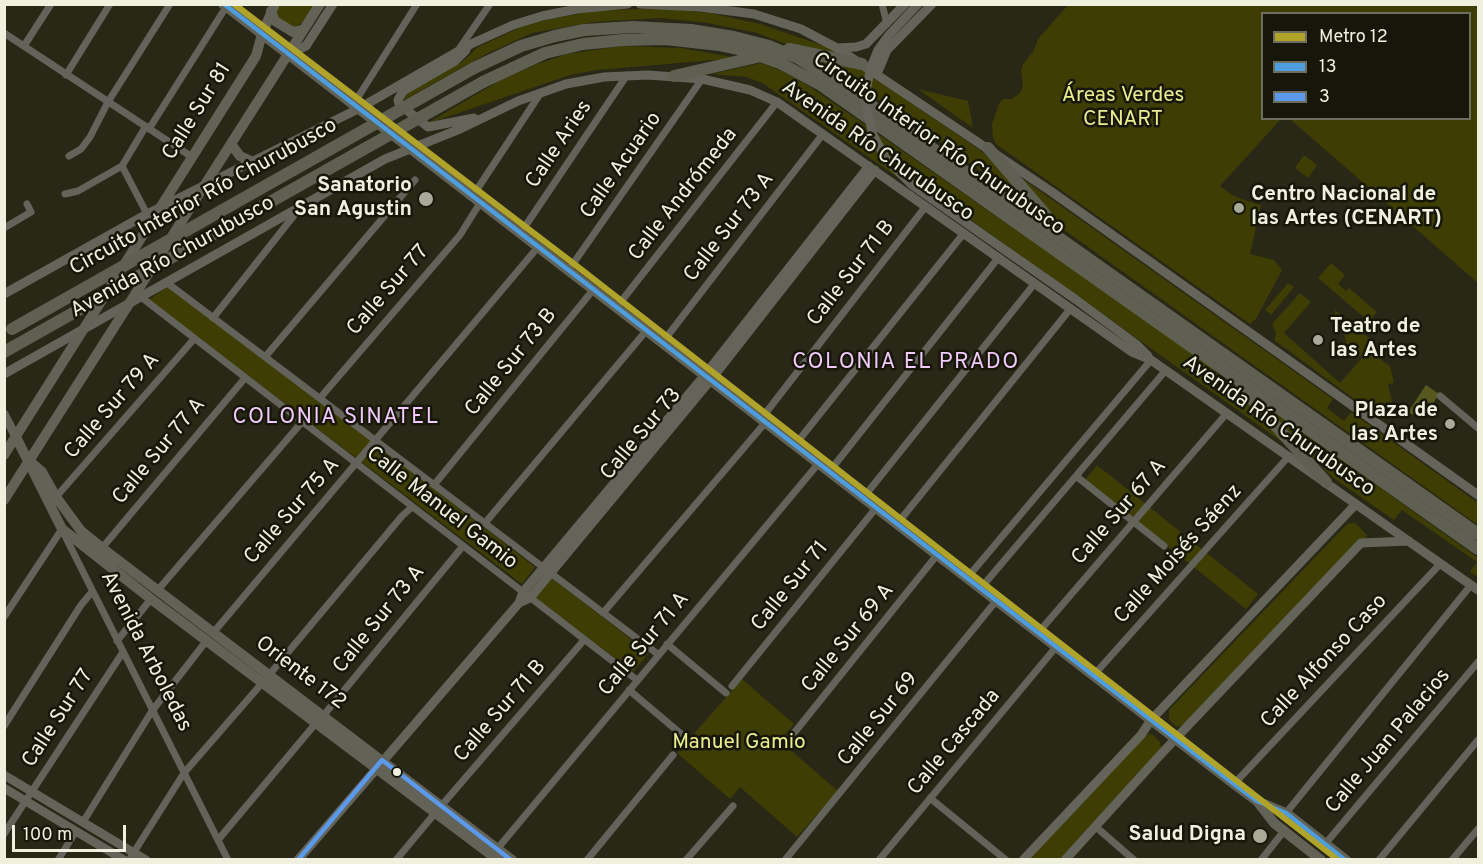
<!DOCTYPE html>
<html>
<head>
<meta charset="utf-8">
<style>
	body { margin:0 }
	#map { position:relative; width:1483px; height:864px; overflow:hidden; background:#292817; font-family:Overpass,sans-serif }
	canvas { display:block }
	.frame { position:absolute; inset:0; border:6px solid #eff0dd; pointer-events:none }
	.legend { position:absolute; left:1261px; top:12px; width:210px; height:108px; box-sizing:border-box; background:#171709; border:2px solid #6d6e5e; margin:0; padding:8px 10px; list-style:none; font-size:18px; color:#eff0dd }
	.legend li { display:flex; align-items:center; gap:12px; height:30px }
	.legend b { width:30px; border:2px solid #6d6e5e }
	.scale { position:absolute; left:12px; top:825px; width:114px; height:27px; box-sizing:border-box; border:3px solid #eff0dd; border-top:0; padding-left:8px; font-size:18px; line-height:21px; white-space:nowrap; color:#eff0dd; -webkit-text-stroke:4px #171709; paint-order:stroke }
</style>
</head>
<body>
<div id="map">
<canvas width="1483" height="864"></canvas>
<div class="frame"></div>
<ul class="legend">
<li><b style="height:8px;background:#b0a32a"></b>Metro 12</li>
<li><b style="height:8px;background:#4e9ede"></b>13</li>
<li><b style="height:8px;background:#5b99ea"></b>3</li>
</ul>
<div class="scale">100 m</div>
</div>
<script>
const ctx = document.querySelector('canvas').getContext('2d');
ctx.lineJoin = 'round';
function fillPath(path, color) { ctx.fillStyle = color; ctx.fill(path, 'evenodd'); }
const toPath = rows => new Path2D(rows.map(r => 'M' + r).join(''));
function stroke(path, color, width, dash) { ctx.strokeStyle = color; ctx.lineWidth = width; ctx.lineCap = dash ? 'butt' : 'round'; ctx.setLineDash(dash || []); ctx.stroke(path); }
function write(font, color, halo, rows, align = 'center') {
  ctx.font = font + ' Overpass,sans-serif'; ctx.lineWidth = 5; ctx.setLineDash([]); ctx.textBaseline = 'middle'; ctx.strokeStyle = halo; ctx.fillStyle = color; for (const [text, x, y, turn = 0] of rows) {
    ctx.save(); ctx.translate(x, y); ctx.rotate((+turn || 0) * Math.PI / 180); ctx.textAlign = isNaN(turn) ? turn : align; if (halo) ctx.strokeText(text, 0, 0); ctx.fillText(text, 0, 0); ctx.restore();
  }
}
fillPath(toPath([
	[278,5,314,5,302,23,292,28,277,18],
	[1068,5,1478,5,1478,283,1290,119,1470,118,1470,14,1262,14,1262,118,1281,119,1220,186,1232,195,1250,202,1261,205,1250,254,1274,260,1282,270,1256,319,1250,324,996,144,993,138,992,124,999,104,1003,99,1012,99,1021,92,1023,86,1021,72,1023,64,1034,50,1038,39],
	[661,8,710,13,760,24,827,47,841,55,786,44,757,33,708,23,661,18,593,22,532,33,486,54,404,100,406,94,462,62,478,47,530,23,593,11],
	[622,46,681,48,738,58,597,70,570,75,426,124,501,80,535,65,567,54],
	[814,58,861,69,980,150,998,166,1041,215,921,128],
	[761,63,782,71,809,86,1207,363,1299,454,915,180,910,186,764,84,747,77,712,74],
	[918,89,968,101,973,128],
	[1304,155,1317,165,1308,178,1295,168],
	[1019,176,1333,399,1327,408,1344,421,1351,412,1478,503,1478,525,1063,229],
	[1331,263,1345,275,1338,284,1346,291,1349,288,1377,312,1372,318,1388,332,1385,335,1318,278],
	[1288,283,1294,287,1271,315,1265,310],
	[169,285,535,567,522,584,149,300],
	[1300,293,1311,302,1284,333,1340,383,1362,358,1347,345,1344,334,1334,325,1335,310,1382,349,1376,356,1390,366,1394,383,1388,384,1393,406,1383,420,1274,340,1276,333,1272,324],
	[1258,400,1478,558,1478,577,1470,572,1477,562,1402,510,1394,520,1332,477],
	[1097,465,1258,594,1246,609,1085,480],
	[1355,523,1367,535,1366,538,1183,725,1177,727,1171,722,1169,718,1169,710,1347,524],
	[550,577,649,653,633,672,534,597],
	[742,679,794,724,780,741,838,791,797,837,740,787,730,799,677,753],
	[1152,734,1160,742,1161,748,1060,859,1026,860,1145,735]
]), '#3e3d04');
fillPath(toPath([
	[1426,385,1439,394,1432,405,1423,399,1413,415,1408,412]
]), '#58581e');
stroke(toPath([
	[882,4,887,24],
	[4,33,192,157],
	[24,46,51,4],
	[459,49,490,4],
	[66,75,110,4],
	[353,105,417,4],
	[149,129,226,7],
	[69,156,81,149,90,137,108,102,170,4],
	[122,166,147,214],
	[65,194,78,191,122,166,146,126],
	[472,197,540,94],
	[4,228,31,212,27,204],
	[520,234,627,75],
	[568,271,702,79],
	[166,282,659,655],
	[141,297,637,680],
	[616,308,777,102],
	[213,318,299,209],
	[662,343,823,134],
	[265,357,415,180],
	[1440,396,1478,428],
	[320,398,460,235,480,203],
	[761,419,926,206],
	[795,445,964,233],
	[829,472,999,257],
	[1076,476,1164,546],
	[434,485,593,290],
	[56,497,194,339],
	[863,498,1035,283],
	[485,523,646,331],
	[897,524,1071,308],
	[63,532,228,860],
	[102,548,245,378],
	[967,578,1151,360],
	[980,589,1166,370],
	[157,591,302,422],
	[603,613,765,423],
	[4,617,62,529],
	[213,633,538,247],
	[1038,633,1227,413],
	[117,641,151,599],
	[667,644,726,693],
	[269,675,402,516,412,507],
	[1093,676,1289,456],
	[732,686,876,508],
	[629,690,687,739],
	[323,716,463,546],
	[4,726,81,605,92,592],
	[786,743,937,555],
	[1234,784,1441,563],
	[930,798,1006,860],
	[442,805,584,640],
	[1286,813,1471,585],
	[83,822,152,711,207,640],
	[1096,827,1134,860],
	[4,834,123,652],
	[218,840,316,723],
	[1326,843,1478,662],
	[498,848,818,464],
	[58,860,76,831],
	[129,860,184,773,263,682],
	[396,860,436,812],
	[587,860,673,755],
	[686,860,733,806],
	[785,860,996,601],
	[879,860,1056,647],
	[1261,860,1284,831],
	[1379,860,1478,740],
	[1452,860,1478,829]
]), '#63635c', 7);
stroke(toPath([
	[640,4,700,7,754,14,801,29,837,48,1052,192,1478,495],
	[838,48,856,47,866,44,905,4],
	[466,50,455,61,403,91,398,100,399,104,428,127,474,118],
	[287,54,306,46,333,4],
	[877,74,887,50,932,4],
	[873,135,886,159,912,185,1075,299,1136,344,1148,356],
	[4,294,147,214,358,109,471,44,513,25,542,16,577,9,628,4],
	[4,374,385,159,460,129,518,101,566,84,604,77,648,75,702,79,750,90,777,102,1132,352,1151,360,1478,590],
	[4,414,16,437],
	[519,603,530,598,710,381,875,170],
	[4,775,146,860],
	[4,788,124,860],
	[298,860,519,603,523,592,704,376,869,166],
	[1023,860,1141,735,1151,720,1356,504],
	[1065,860,1162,753,1361,543,1409,541]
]), '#64645b', 9);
stroke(toPath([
	[223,4,1234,784,1257,801,1286,813,1346,860],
	[271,11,275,21,293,32,303,30],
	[231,144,240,156,253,162],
	[16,437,62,529,151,599,498,860],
	[4,455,256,56,262,34,275,4],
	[32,463,42,472,56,497,81,531,102,548,512,860],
	[4,500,320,4],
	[1257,801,1274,823,1321,860]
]), '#626257', 10);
stroke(toPath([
	[789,49,862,64],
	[474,68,521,46,555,36,584,30,633,27,691,30,734,37,769,46,798,58,851,91,1478,534],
	[674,76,761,56],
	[483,82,545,53,583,44,623,40,665,39,719,45,747,51,780,63,821,85,844,101,1478,549],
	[988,148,1045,214,1055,230],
	[1241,387,1326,482]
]), '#5f5f52', 12);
stroke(toPath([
	[873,135,866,106,867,86,871,67,878,50,889,35,918,4]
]), '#64645b', 9);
stroke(toPath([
	[12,329,474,68],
	[4,352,483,82]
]), '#5f5f52', 12);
stroke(toPath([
	[224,4,1234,784,1257,801,1286,813,1345,860]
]), '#4e9ede', 4.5);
stroke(toPath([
	[298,860,382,760,511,860]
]), '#5b99ea', 4.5);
stroke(toPath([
	[234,4,578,267,1338,860]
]), '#b0a32a', 6);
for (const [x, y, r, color] of [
	[426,199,8,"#aaaa98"],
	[1239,208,6,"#aaaa98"],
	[1318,340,6,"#aaaa98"],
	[1450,424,6,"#aaaa98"],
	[397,772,5,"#eff0dd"],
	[1260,836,8,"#aaaa98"]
]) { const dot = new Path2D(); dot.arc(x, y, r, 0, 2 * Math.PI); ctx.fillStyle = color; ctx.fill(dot); stroke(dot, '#171709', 2); }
write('21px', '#ebeb90', '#171709', [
	["Áreas Verdes",1123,97],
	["CENART",1123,121],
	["Manuel Gamio",739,744]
]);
write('21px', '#eff0dd', '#171709', [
	["Calle Sur 81",198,112,-58],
	["Calle Aries",560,145,-56],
	["Circuito Interior Río Churubusco",938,145,35],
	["Avenida Río Churubusco",877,152,35],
	["Calle Acuario",622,166,-55],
	["Calle Andrómeda",684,195,-52],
	["Circuito Interior Río Churubusco",204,198,-29],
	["Calle Sur 73 A",730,228,-52],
	["Avenida Río Churubusco",173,258,-29],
	["Calle Sur 71 B",852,274,-52],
	["Calle Sur 77",389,291,-49],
	["Calle Sur 73 B",512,363,-51],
	["Calle Sur 79 A",113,407,-49],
	["Avenida Río Churubusco",1278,427,35],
	["Calle Sur 73",642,435,-50],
	["Calle Sur 77 A",160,452,-50],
	["Calle Manuel Gamio",441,509,38],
	["Calle Sur 75 A",293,512,-49],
	["Calle Sur 67 A",1120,513,-49],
	["Calle Moisés Sáenz",1179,555,-48],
	["Calle Sur 71",791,587,-51],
	["Calle Sur 73 A",380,620,-51],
	["Calle Sur 69 A",849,639,-51],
	["Calle Sur 71 A",645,645,-50],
	["Avenida Arboledas",145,652,63],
	["Calle Alfonso Caso",1325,662,-47],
	["Oriente 172",300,674,37],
	["Calle Sur 71 B",501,712,-49],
	["Calle Sur 77",59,719,-57],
	["Calle Sur 69",879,720,-51],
	["Calle Juan Palacios",1389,742,-50],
	["Calle Cascada",955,743,-50]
]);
write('bold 21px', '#eff0dd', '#171709', [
	["Sanatorio",412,187],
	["San Agustin",412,211],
	["Centro Nacional de",1251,196,"left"],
	["las Artes (CENART)",1251,220,"left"],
	["Teatro de",1330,328,"left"],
	["las Artes",1330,352,"left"],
	["Plaza de",1438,412],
	["las Artes",1438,436],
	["Salud Digna",1246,836]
], 'right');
ctx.letterSpacing = '1.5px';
write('22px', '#f2cafd', '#171709', [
	["COLONIA EL PRADO",906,364],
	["COLONIA SINATEL",336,419]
]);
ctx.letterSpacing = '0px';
</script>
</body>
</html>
